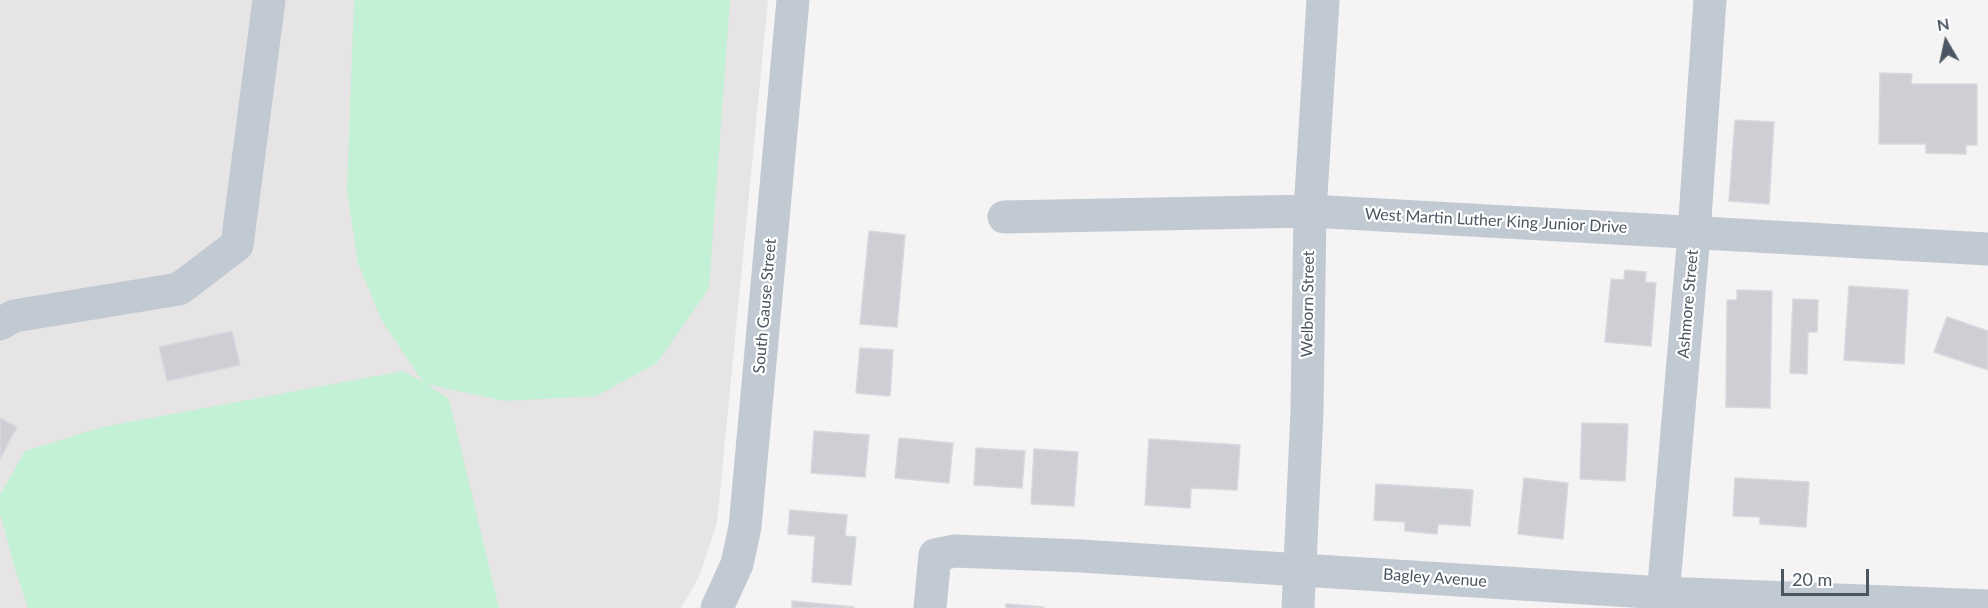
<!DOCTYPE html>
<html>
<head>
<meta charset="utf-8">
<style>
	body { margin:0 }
	#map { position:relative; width:1988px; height:608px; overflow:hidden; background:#f5f3f3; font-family:Lato,sans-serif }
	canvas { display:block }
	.north { position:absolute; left:1916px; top:12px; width:60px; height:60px; -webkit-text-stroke:4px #fff; paint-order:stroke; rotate:351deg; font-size:16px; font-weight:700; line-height:24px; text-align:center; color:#4a5661 }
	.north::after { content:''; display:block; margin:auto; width:21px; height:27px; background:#4a5661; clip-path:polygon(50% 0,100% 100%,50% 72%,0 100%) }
	.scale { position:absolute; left:1781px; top:569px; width:88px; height:27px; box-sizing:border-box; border:3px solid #4a5661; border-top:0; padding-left:8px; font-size:18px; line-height:21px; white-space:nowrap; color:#4a5661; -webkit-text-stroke:4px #fff; paint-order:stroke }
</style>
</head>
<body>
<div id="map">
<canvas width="1988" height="608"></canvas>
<div class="north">N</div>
<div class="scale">20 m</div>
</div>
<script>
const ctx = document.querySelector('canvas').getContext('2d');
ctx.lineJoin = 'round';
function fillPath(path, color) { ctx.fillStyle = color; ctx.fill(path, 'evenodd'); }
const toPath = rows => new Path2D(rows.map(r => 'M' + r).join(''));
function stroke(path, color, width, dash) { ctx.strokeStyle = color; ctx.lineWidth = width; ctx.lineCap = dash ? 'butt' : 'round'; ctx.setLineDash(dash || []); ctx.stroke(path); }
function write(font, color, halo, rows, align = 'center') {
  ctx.font = font + ' Lato,sans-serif'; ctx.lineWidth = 4.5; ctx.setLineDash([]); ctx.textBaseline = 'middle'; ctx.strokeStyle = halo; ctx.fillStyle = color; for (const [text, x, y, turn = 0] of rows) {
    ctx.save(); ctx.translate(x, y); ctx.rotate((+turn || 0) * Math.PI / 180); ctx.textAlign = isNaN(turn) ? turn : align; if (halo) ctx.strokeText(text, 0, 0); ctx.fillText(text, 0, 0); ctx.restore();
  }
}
fillPath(toPath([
	[0,0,768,0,717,523,699,577,681,608,0,608]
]), '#e6e4e5');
fillPath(toPath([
	[354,0,730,0,709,288,657,363,596,396,505,401,426,384,449,399,499,608,28,608,15,569,0,513,0,495,25,451,103,427,403,371,423,382,381,319,358,263,347,191]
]), '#c3f1d5');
const building = toPath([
	[1880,73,1912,74,1911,84,1977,84,1977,145,1966,145,1966,154,1926,153,1926,144,1879,144,1880,73],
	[1735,120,1774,122,1769,204,1729,201,1735,120],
	[869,231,905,235,897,327,860,324,869,231],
	[1625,270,1646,272,1645,282,1656,283,1651,346,1605,342,1611,279,1624,280,1625,270],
	[1849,286,1908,290,1904,364,1844,360,1849,286],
	[1737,290,1772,291,1770,408,1726,407,1727,300,1737,300,1737,290],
	[1793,299,1818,300,1817,332,1808,332,1807,374,1790,373,1793,299],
	[1947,317,1988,331,1988,370,1934,352,1947,317],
	[232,331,240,365,167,381,159,347,232,331],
	[860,348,893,350,890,396,856,393,860,348],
	[0,418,17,427,0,459,0,418],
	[1582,423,1628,424,1625,481,1580,479,1582,423],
	[814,431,869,435,865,477,811,473,814,431],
	[899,438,953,443,949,483,895,478,899,438],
	[1149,439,1240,445,1237,490,1191,488,1190,508,1145,505,1149,439],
	[976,448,1025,451,1022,488,974,485,976,448],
	[1034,449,1078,452,1074,506,1031,504,1034,449],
	[1524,478,1568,483,1563,539,1518,534,1524,478],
	[1735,478,1809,482,1806,527,1760,524,1760,517,1733,516,1735,478],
	[1376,484,1473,490,1470,526,1438,524,1437,534,1405,531,1405,522,1374,520,1376,484],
	[790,510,847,515,845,536,856,537,851,585,812,582,815,536,788,534,790,510],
	[792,601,854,607,854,608,792,608,792,601],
	[1006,604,1044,607,1043,608,1006,608,1006,604]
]);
fillPath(building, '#cdcfd5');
stroke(building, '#d7d9de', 1.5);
stroke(toPath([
	[1004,217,1310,211,1988,249],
	[0,324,14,316,179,289,237,245,269,0],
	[717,608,737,564,745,527,793,0],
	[930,608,935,555,955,551,1081,556,1663,593,1988,606],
	[1298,608,1307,411,1310,211,1323,0],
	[1662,608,1694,233,1710,0]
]), '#c1cad2', 33);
write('16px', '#4a5661', '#fff', [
	["West Martin Luther King Junior Drive",1496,221,3],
	["Welborn Street",1308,304,-89],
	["Ashmore Street",1688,304,-85],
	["South Gause Street",765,306,-85],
	["Bagley Avenue",1435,578,4]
]);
</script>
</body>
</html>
